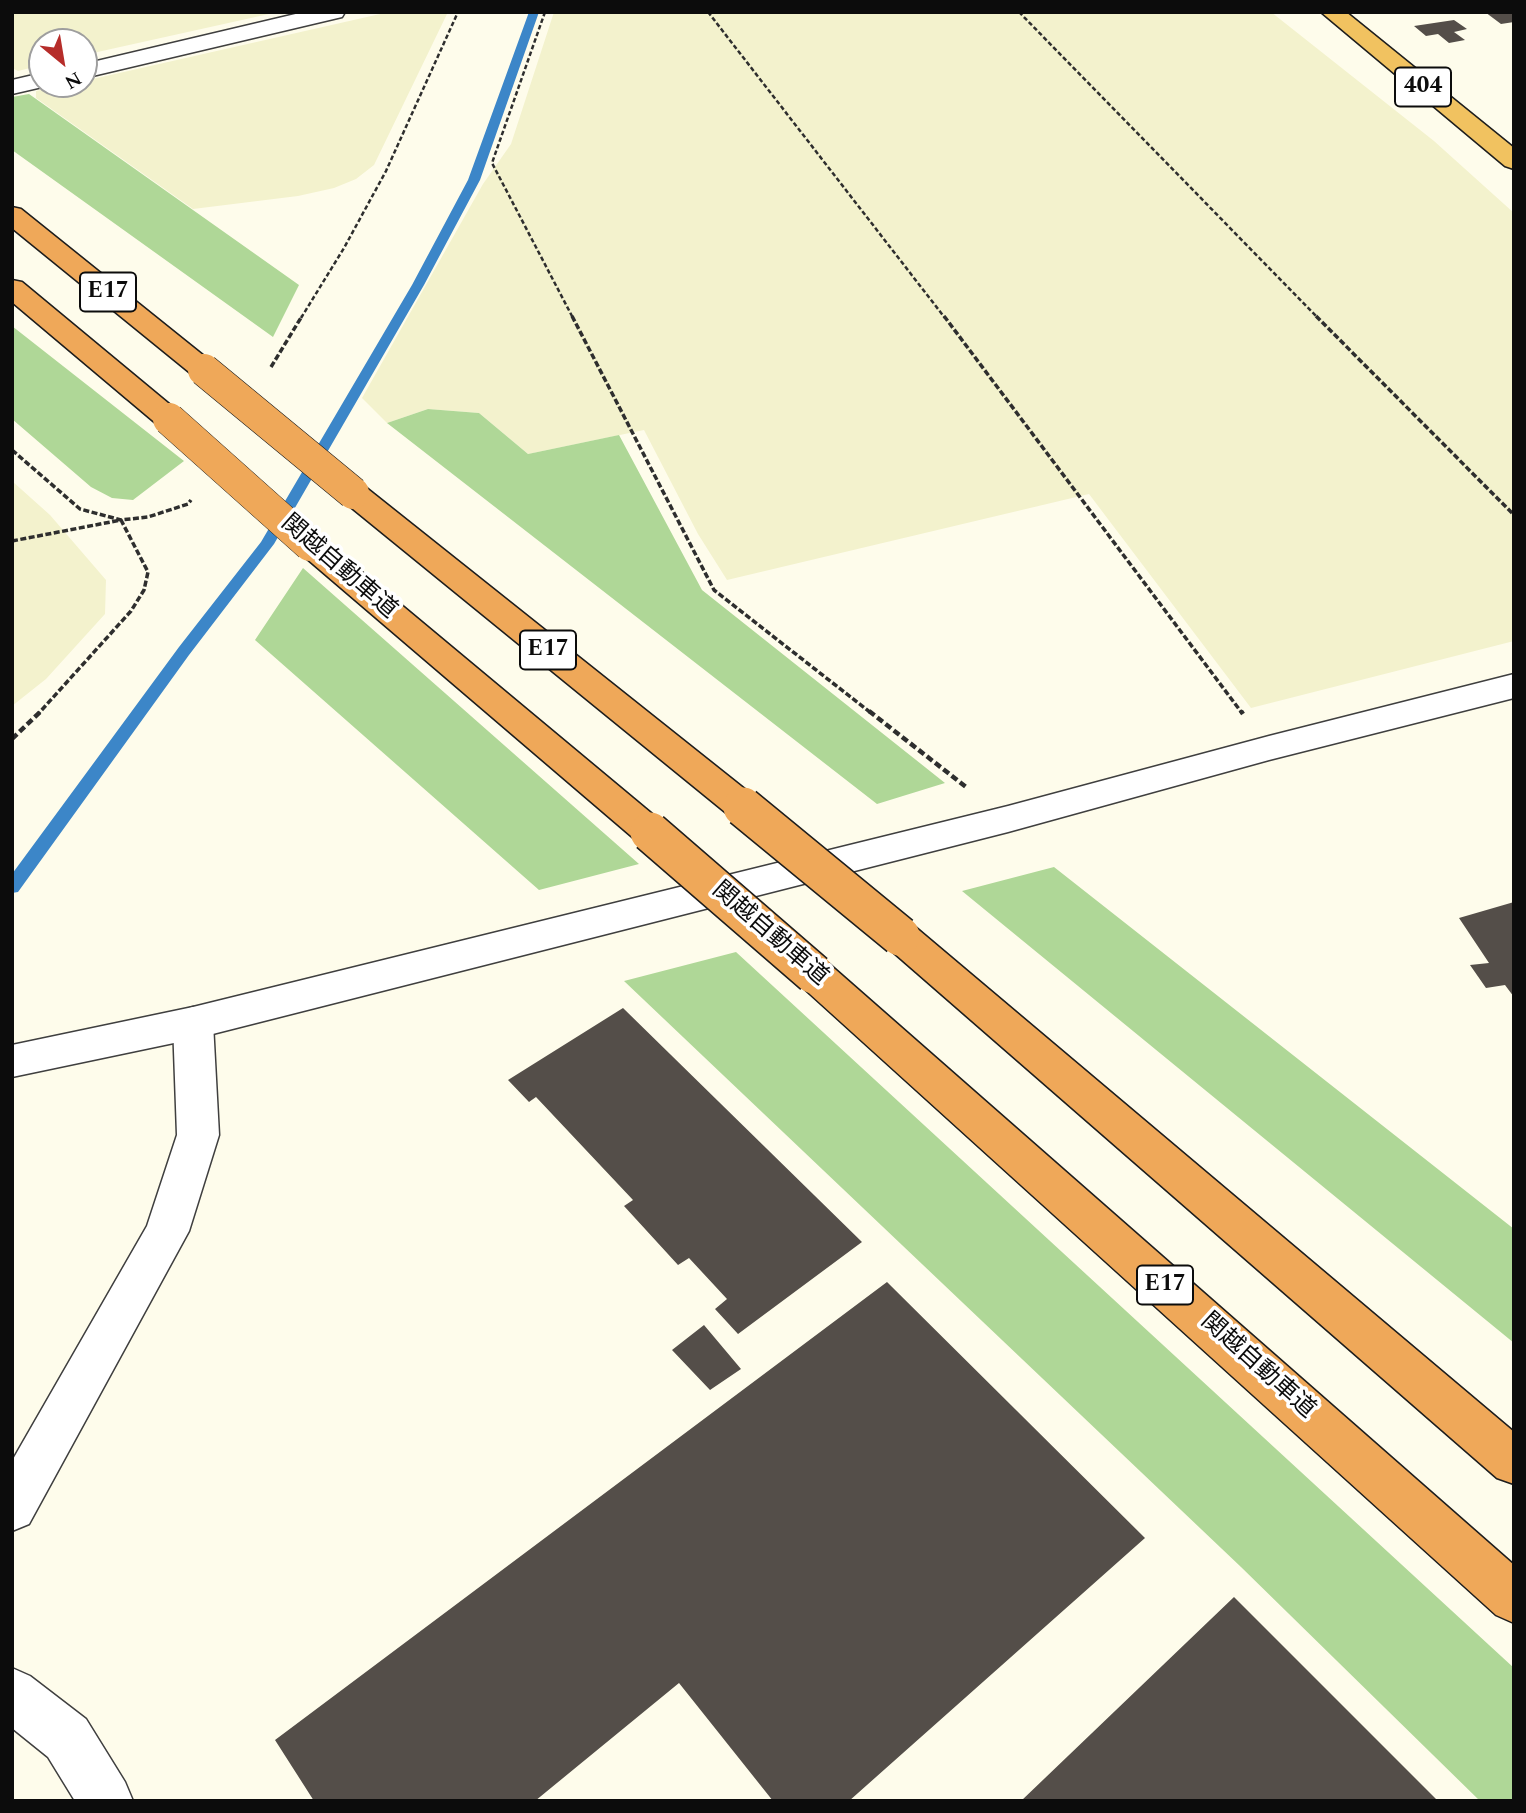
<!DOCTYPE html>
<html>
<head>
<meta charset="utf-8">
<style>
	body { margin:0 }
	#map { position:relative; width:1526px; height:1813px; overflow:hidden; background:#fefceb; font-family:Spectral,serif }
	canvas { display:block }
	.frame { position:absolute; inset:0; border:14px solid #0c0c0c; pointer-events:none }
	.north { position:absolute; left:28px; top:28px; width:70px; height:70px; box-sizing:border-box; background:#fff; border:2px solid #9e9e9e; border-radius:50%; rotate:150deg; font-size:19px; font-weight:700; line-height:28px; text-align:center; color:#0c0c0c }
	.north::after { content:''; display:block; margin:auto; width:24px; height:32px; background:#b62d2a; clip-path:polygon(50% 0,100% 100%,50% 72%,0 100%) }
</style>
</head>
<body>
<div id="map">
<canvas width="1526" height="1813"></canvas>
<div class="frame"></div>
<div class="north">N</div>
</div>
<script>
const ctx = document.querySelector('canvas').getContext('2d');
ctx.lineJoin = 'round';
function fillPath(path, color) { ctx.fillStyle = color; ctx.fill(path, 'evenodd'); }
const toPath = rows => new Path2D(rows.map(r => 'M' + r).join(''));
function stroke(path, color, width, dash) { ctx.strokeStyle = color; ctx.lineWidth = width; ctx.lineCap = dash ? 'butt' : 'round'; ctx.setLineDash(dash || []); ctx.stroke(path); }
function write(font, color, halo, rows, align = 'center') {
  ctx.font = font + ' Spectral,"Noto Sans JP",serif'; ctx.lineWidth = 7; ctx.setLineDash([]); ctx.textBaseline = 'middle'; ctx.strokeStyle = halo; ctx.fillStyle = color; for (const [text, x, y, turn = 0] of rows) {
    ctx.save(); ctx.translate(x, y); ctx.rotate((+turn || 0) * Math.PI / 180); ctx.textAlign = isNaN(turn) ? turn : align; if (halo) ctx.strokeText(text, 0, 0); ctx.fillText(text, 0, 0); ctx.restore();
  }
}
fillPath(toPath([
	[12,12,278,12,84,55,84,42,42,42,42,65,18,71,12,68],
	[389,12,447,14,374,165,356,179,334,188,298,196,193,209,36,98,36,91,69,84,84,84,84,81],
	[554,12,1271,12,1434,141,1514,213,1514,641,1251,708,1089,494,727,580,698,534,644,430,528,454,479,413,428,409,387,423,362,398,483,184,511,144],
	[12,481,50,515,106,580,105,614,46,679,12,706]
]), '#f3f2cd');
fillPath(toPath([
	[29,94,299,285,273,337,12,150,12,97],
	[12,326,184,461,133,500,112,498,91,487,12,419],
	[428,409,479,413,528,454,619,435,702,590,945,783,877,804,387,423],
	[303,568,639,864,539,890,255,640],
	[1054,867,1514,1229,1514,1343,962,891],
	[736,952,1514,1668,1514,1801,1480,1801,1241,1567,624,981]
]), '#afd797');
fillPath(toPath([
	[529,12,539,12,480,180,424,285,274,544,189,655,18,892,12,893,12,874,179,647,261,542,412,285,468,180,529,12]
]), '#3c86c8');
fillPath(toPath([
	[1485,12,1514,12,1514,22,1501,24],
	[1454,20,1467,29,1454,32,1465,40,1449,43,1438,34,1426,36,1414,26],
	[1514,902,1514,997,1505,985,1486,988,1470,965,1489,963,1459,918],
	[623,1008,862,1242,738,1334,715,1309,727,1299,689,1258,678,1265,624,1206,633,1200,536,1097,529,1102,508,1080],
	[887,1282,1145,1538,849,1801,773,1801,679,1683,535,1801,314,1801,275,1740],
	[704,1325,741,1369,710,1390,672,1350],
	[1234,1597,1438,1801,1021,1801]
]), '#544e49');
const minor = toPath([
	[304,12,345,12,342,17,84,78,84,64,304,12],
	[42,73,42,84,51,85,12,94,12,80,42,73],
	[193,1007,207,1012,213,1023,219,1135,189,1231,29,1524,12,1531,12,1461,147,1226,177,1135,173,1023,179,1012,193,1007],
	[12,1668,30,1676,86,1719,125,1782,133,1801,75,1801,48,1757,12,1728,12,1668]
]);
const tertiary = toPath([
	[1514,674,1514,698,1269,760,1008,832,193,1039,12,1077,12,1045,193,1007,1008,806,1269,736,1514,674]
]);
const trunk = toPath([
	[1321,12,1346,12,1514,148,1514,169,1505,166,1321,12]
]);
const motorway = toPath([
	[12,207,21,209,214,364,219,370,214,376,204,379,194,376,12,228,12,207],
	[12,280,22,282,180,413,184,419,180,425,169,428,158,425,12,302,12,280],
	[353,484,364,486,756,798,761,807,756,816,743,820,730,816,342,500,337,493,342,486,353,484],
	[310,535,321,538,663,823,669,832,663,841,650,845,637,841,299,552,294,545,299,538,310,535],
	[900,921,914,926,1514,1432,1514,1484,1497,1478,886,946,880,936,886,926,900,921],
	[814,959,828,963,1514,1565,1514,1623,1496,1615,800,985,794,974,800,963,814,959]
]);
stroke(minor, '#3f3f3f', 3);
stroke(tertiary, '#3f3f3f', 3);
stroke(trunk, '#1d1d1d', 3);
stroke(motorway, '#1d1d1d', 3);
stroke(toPath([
	[545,12,492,163,573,318],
	[708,12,945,318],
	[1019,12,1318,318],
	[301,318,344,248,386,171,458,12]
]), '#2e2e2e', 2.5, [4.5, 2.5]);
stroke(toPath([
	[572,316,714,590,871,713],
	[944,316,1242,713],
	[1316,316,1514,515],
	[271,367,302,316],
	[12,450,80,509,121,520,148,517,188,504,191,500],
	[12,541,121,520,148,572,144,590,131,611,39,713]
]), '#2e2e2e', 3.5, [6, 2.5]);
stroke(toPath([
	[869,711,966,787],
	[1241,711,1243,714],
	[12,739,41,711]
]), '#2e2e2e', 4.5, [7, 3.5]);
fillPath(minor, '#fff');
fillPath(tertiary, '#fff');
fillPath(trunk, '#f1c260');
fillPath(motorway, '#efa859');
const motorwayBridgeFar1 = toPath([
	[204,370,353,493],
	[169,419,310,545]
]);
const motorwayBridge = toPath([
	[743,807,900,936],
	[650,832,814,974]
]);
stroke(motorwayBridgeFar1, '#1d1d1d', 33, []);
stroke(motorwayBridge, '#1d1d1d', 42, []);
stroke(motorwayBridgeFar1, '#efa859', 32);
stroke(motorwayBridge, '#efa859', 39);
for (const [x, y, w] of [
	[1423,87,56],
	[108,292,56],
	[548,650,56],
	[1165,1285,56]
]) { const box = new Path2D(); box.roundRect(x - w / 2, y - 19.5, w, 39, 5); ctx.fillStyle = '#fff'; ctx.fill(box); stroke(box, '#0c0c0c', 2); }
write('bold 23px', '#0c0c0c', null, [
	["404",1423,87],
	["E17",108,292],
	["E17",548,650],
	["E17",1165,1285]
]);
write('24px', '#0c0c0c', '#fff', [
	["関越自動車道",338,568,41],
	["関越自動車道",769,935,41],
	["関越自動車道",1257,1367,42]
]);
</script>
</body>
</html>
